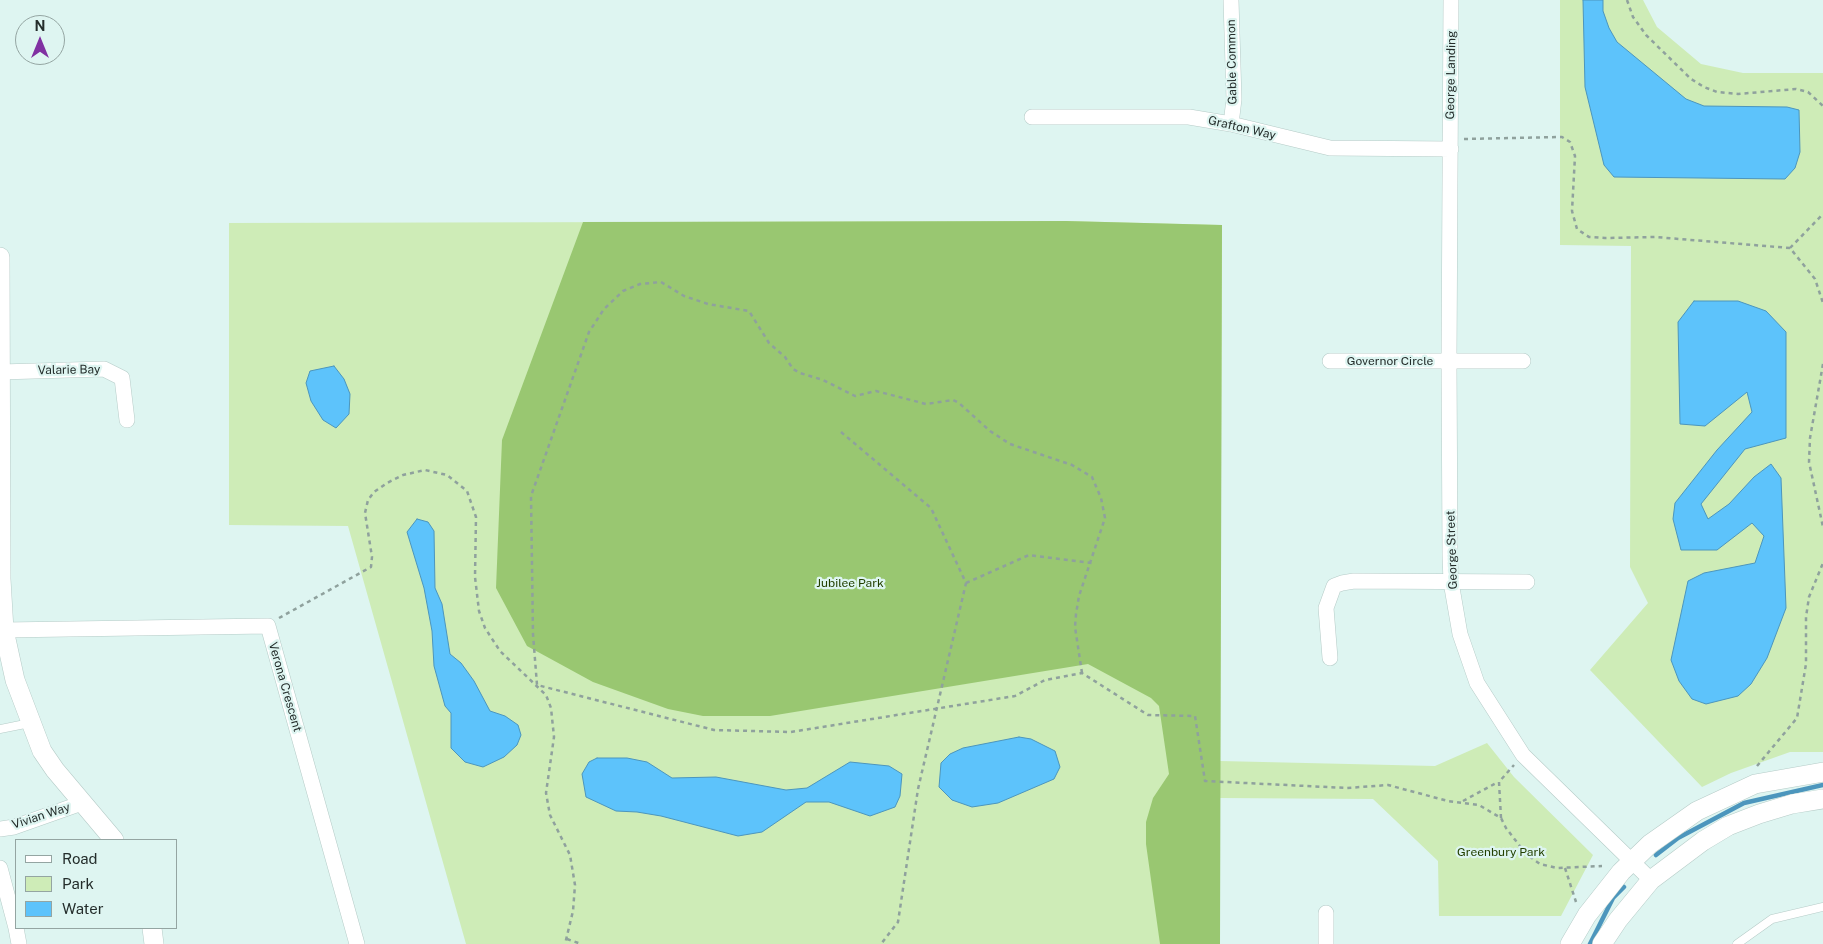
<!DOCTYPE html>
<html>
<head>
<meta charset="utf-8">
<style>
	body { margin:0 }
	#map { position:relative; width:1823px; height:944px; overflow:hidden; background:#def5f1; font-family:"Public Sans",sans-serif }
	canvas { display:block }
	.legend { position:absolute; left:15px; top:839px; width:162px; height:90px; box-sizing:border-box; background:#def5f1; border:1px solid #94a5a2; margin:0; padding:6px 9px; list-style:none; font-size:15px; color:#242d2b }
	.legend li { display:flex; align-items:center; gap:10px; height:25px }
	.legend b { width:25px; border:1px solid #94a5a2 }
	.north { position:absolute; left:15px; top:15px; width:50px; height:50px; box-sizing:border-box; background:#def5f1; border:1px solid #94a5a2; border-radius:50%; rotate:0deg; font-size:14px; font-weight:700; line-height:20px; text-align:center; color:#242d2b }
	.north::after { content:''; display:block; margin:auto; width:18px; height:22px; background:#8031a2; clip-path:polygon(50% 0,100% 100%,50% 72%,0 100%) }
</style>
</head>
<body>
<div id="map">
<canvas width="1823" height="944"></canvas>
<ul class="legend">
<li><b style="height:6px;background:#fff"></b>Road</li>
<li><b style="height:14px;background:#ceecb7"></b>Park</li>
<li><b style="height:14px;background:#5dc3fb"></b>Water</li>
</ul>
<div class="north">N</div>
</div>
<script>
const ctx = document.querySelector('canvas').getContext('2d');
ctx.lineJoin = 'round';
function fillPath(path, color) { ctx.fillStyle = color; ctx.fill(path, 'evenodd'); }
const toPath = rows => new Path2D(rows.map(r => 'M' + r).join(''));
function stroke(path, color, width, dash) { ctx.strokeStyle = color; ctx.lineWidth = width; ctx.lineCap = dash ? 'butt' : 'round'; ctx.setLineDash(dash || []); ctx.stroke(path); }
function write(font, color, halo, rows, align = 'center') {
  ctx.font = font + ' "Public Sans",sans-serif'; ctx.lineWidth = 4.5; ctx.setLineDash([]); ctx.textBaseline = 'middle'; ctx.strokeStyle = halo; ctx.fillStyle = color; for (const [text, x, y, turn = 0] of rows) {
    ctx.save(); ctx.translate(x, y); ctx.rotate((+turn || 0) * Math.PI / 180); ctx.textAlign = isNaN(turn) ? turn : align; if (halo) ctx.strokeText(text, 0, 0); ctx.fillText(text, 0, 0); ctx.restore();
  }
}
fillPath(toPath([
	[1560,0,1643,0,1657,27,1701,64,1743,73,1823,73,1823,752,1790,752,1731,773,1702,787,1590,670,1648,603,1630,567,1631,246,1560,245],
	[1066,221,1222,225,1220,761,1435,766,1487,743,1514,777,1593,855,1561,916,1439,916,1438,861,1373,799,1220,798,1220,944,466,944,348,526,229,525,229,223]
]), '#ceecb7');
fillPath(toPath([
	[1066,221,1222,225,1220,944,1160,944,1146,844,1146,822,1153,798,1169,774,1159,706,1151,698,1088,664,770,716,703,716,668,709,593,682,527,646,496,588,502,440,583,222]
]), '#99c771');
const water = toPath([
	[1583,0,1603,0,1603,11,1609,28,1617,42,1686,99,1704,106,1787,107,1799,110,1800,152,1795,168,1785,179,1614,177,1604,165,1585,87,1583,0],
	[1694,301,1738,301,1766,311,1786,332,1786,438,1745,449,1701,504,1708,519,1729,504,1754,477,1771,464,1781,478,1786,608,1767,658,1751,684,1738,696,1706,704,1692,699,1679,681,1671,660,1688,581,1704,573,1755,563,1764,536,1752,523,1717,550,1681,550,1673,519,1675,503,1717,450,1752,412,1747,392,1705,426,1680,424,1678,322,1694,301],
	[334,366,344,379,350,394,349,414,336,428,323,420,311,401,306,383,310,371,334,366],
	[417,519,428,522,434,531,435,588,442,604,450,654,461,663,474,681,490,711,505,716,518,725,521,735,517,745,504,757,483,767,465,762,451,748,451,713,445,706,434,666,432,631,424,588,407,532,417,519],
	[1019,737,1031,739,1055,751,1060,767,1054,779,998,803,972,807,952,800,939,787,941,763,950,754,963,748,1019,737],
	[597,758,627,758,647,762,672,778,716,777,786,790,807,788,850,762,889,766,902,774,900,796,895,807,870,816,829,802,806,802,762,832,738,836,661,816,637,812,616,811,586,797,582,774,589,762,597,758]
]);
fillPath(water, '#5dc3fb');
stroke(water, '#4c96bd', 1);
stroke(toPath([
	[1656,855,1678,838,1744,803,1823,785],
	[1590,944,1613,898,1624,887]
]), '#4c96bd', 4.5);
const service = toPath([
	[0,729,30,723],
	[1737,944,1772,919,1823,907]
]);
const minor = toPath([
	[1231,0,1234,99,1231,124],
	[1451,0,1449,361,1450,556,1451,582,1460,634,1477,683,1523,755,1651,880],
	[1032,117,1189,117,1231,124,1330,148,1451,149],
	[1330,361,1523,361],
	[0,372,104,369,122,378,127,420],
	[4,630,268,626,357,944],
	[1330,658,1326,608,1334,586,1342,583,1354,581,1527,582],
	[0,829,14,827,82,803],
	[0,868,16,928],
	[16,928,19,944],
	[1326,944,1326,913]
]);
const tertiary = toPath([
	[0,257,1,579,4,630,15,680,42,751,55,770,114,840],
	[152,928,154,944],
	[1570,944,1587,915,1621,872,1650,844,1697,811,1755,784,1823,772],
	[1602,944,1618,920,1651,880,1703,841,1728,826,1759,814,1792,804,1823,799]
]);
stroke(service, '#b5cbc7', 9);
stroke(minor, '#b5cbc7', 16);
stroke(tertiary, '#b5cbc7', 20);
stroke(toPath([
	[1627,0,1633,17,1646,35,1691,79,1704,87,1717,92,1738,94,1796,89,1808,92,1823,106],
	[1464,139,1562,137,1570,142,1575,156,1572,211,1577,229,1589,237,1605,238,1655,237,1790,248,1815,279,1823,303],
	[1790,248,1823,214],
	[1823,364,1810,438,1809,462,1823,527],
	[841,432,931,508,966,583,918,789,898,922,881,944],
	[966,583,1029,555,1092,563],
	[279,618,371,567,372,557,365,513,368,500,374,492,387,483,403,475,425,470,447,475,467,491,476,517,475,577,479,611,485,628,500,651,546,695,551,708,554,737,546,793,550,815,570,855,575,885,573,911,565,944],
	[1082,673,1075,627,1076,614,1079,596,1105,518,1101,498,1092,477,1072,465,1010,444,990,431,959,403,953,400,926,404,876,391,855,396,823,380,800,373,793,369,785,357,769,343,749,311,708,304,684,296,661,282,640,284,623,291,604,309,589,332,531,496,533,634,537,685,714,730,791,732,1015,696,1045,680,1082,673,1148,715,1195,716,1205,781,1347,788,1388,785,1448,801,1479,805,1501,818,1506,828,1526,854,1540,864,1557,868,1602,866],
	[1757,766,1797,718,1806,664,1806,617,1809,597,1823,563],
	[1463,801,1498,782],
	[1501,818,1499,782,1514,765],
	[1565,868,1576,902],
	[567,939,581,944]
]), '#8fa19d', 2.5, [4, 4]);
stroke(service, '#fff', 8);
stroke(minor, '#fff', 15);
stroke(tertiary, '#fff', 19);
write('12px', '#242d2b', '#def5f1', [
	["Gable Common",1232,62,-91],
	["George Landing",1451,75,-89],
	["Grafton Way",1242,128,13],
	["Governor Circle",1390,361],
	["Valarie Bay",69,370,-1],
	["George Street",1452,550,-92],
	["Verona Crescent",285,687,74],
	["Vivian Way",41,816,-18]
]);
write('12px', '#234000', '#def5f1', [
	["Jubilee Park",850,583],
	["Greenbury Park",1501,852]
]);
</script>
</body>
</html>
